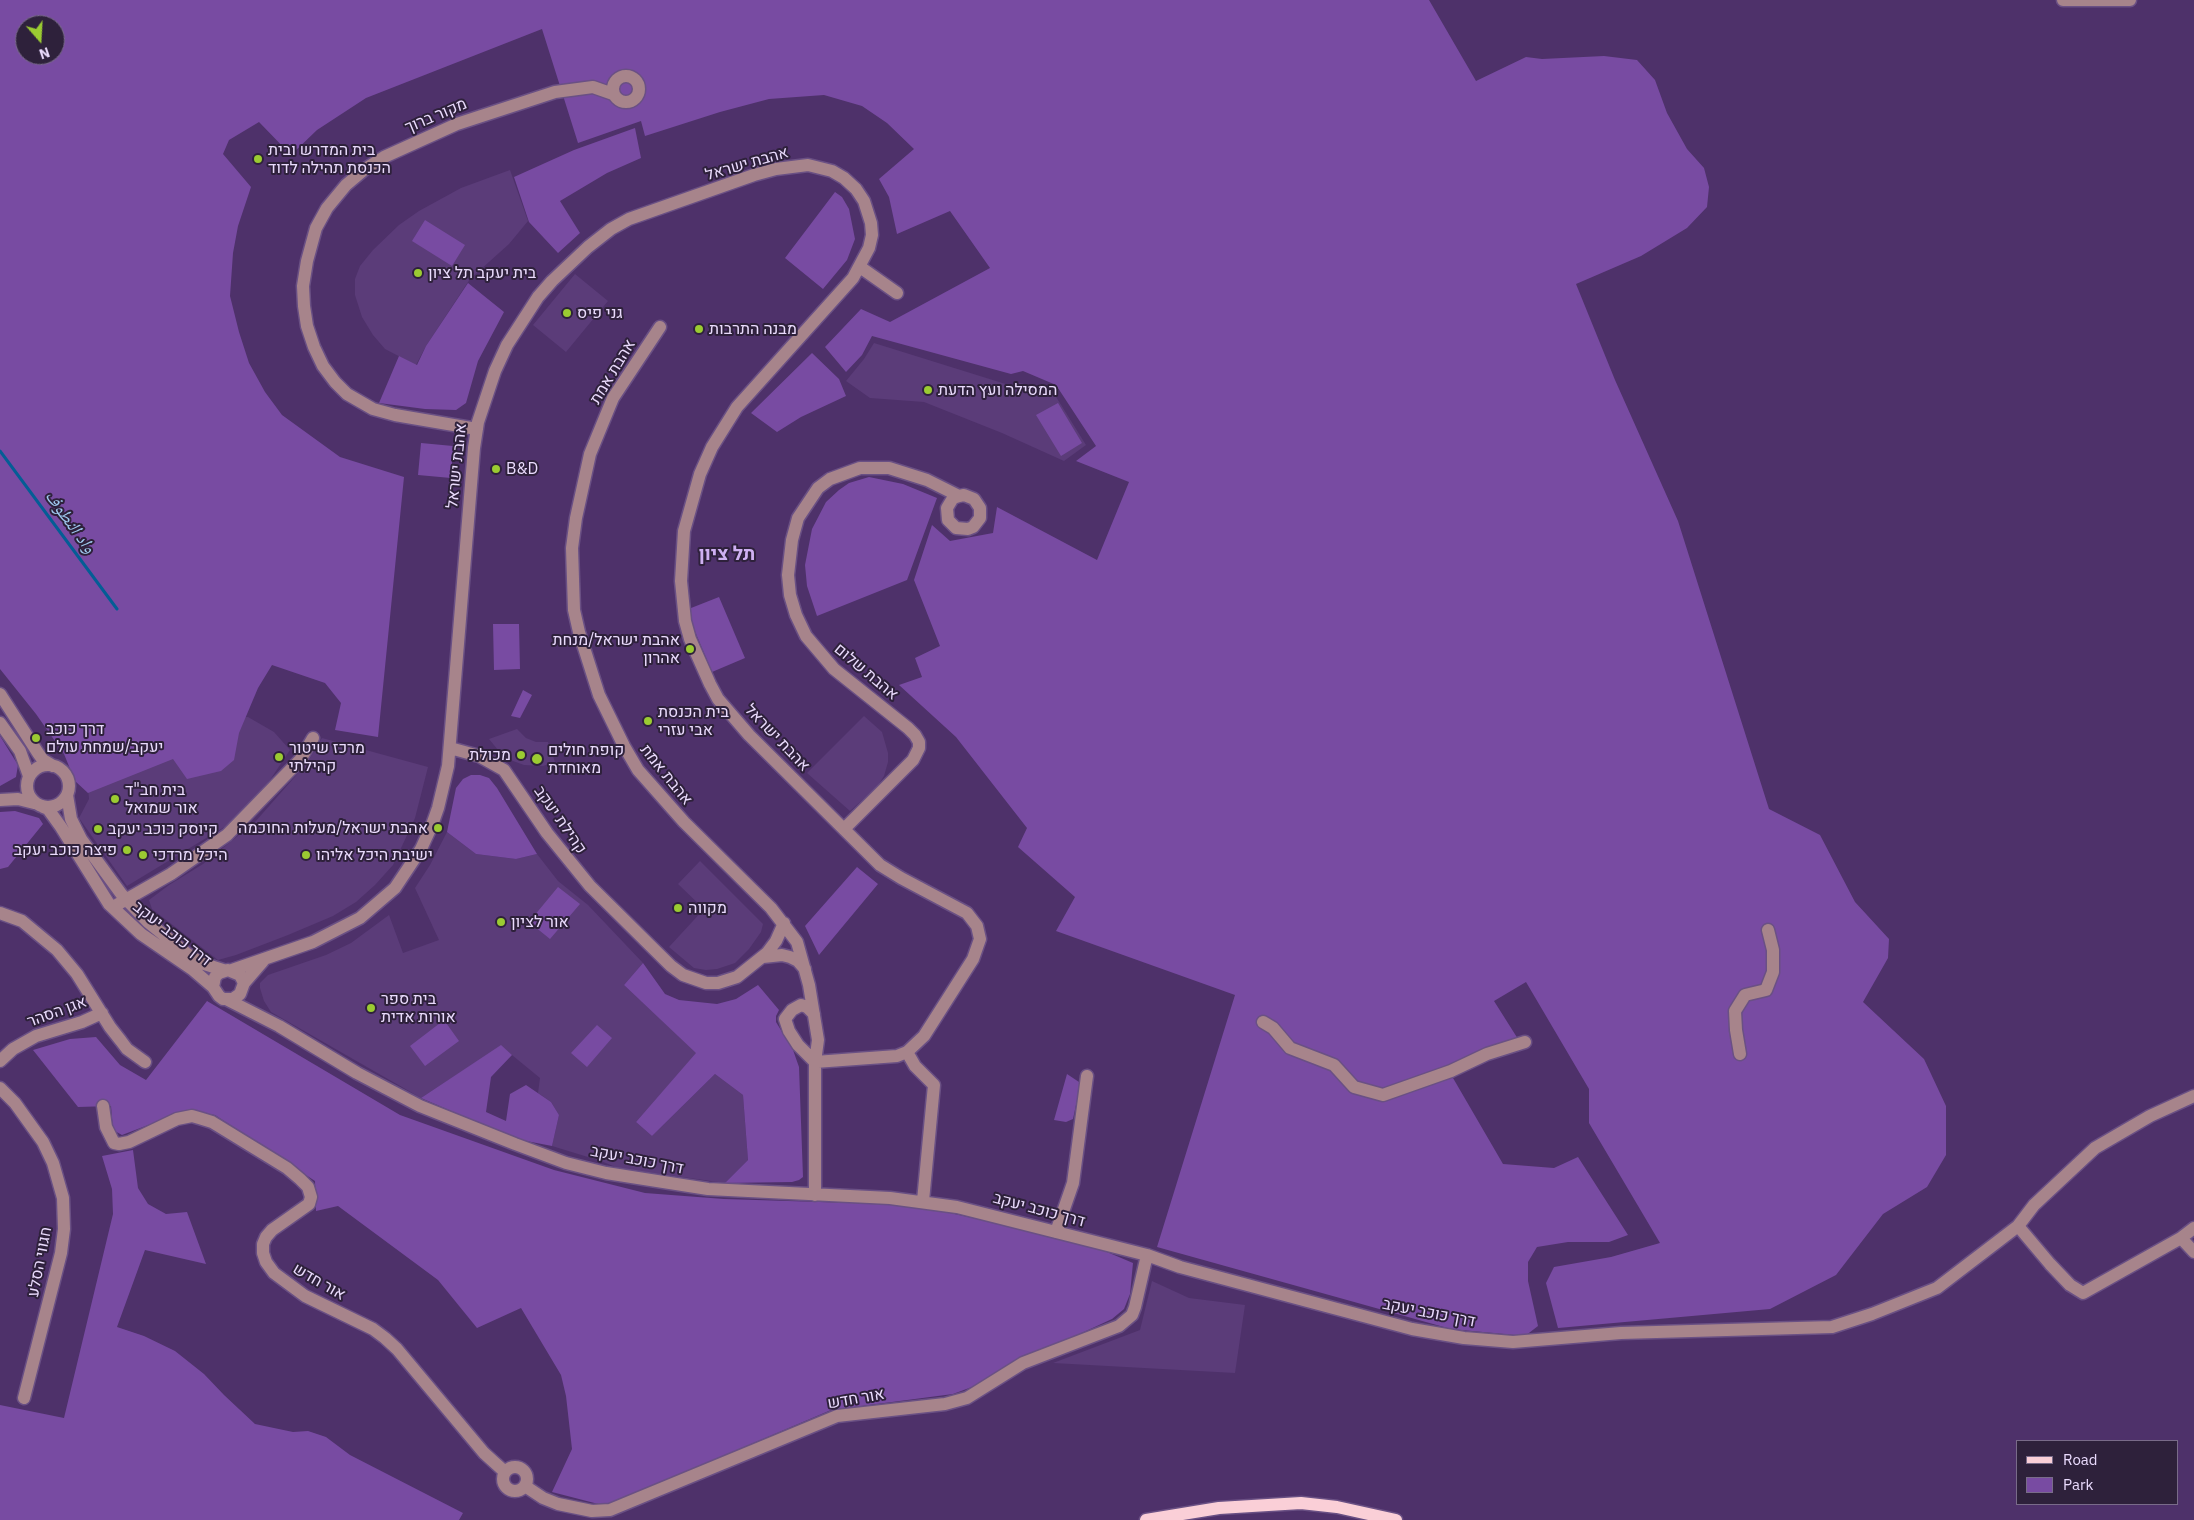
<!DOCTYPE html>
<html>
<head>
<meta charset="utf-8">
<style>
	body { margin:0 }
	#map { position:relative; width:2194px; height:1520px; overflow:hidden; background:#4e316a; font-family:"IBM Plex Sans",sans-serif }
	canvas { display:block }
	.legend { position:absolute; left:2016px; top:1440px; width:162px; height:65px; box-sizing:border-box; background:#2e213b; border:1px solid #796b89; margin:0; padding:6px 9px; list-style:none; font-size:15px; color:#eadbfd }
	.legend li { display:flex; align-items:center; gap:10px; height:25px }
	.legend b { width:25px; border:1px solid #796b89 }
	.north { position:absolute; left:15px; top:15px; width:50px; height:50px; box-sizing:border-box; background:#2e213b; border:1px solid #796b89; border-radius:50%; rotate:161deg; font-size:14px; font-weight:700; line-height:20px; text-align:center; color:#eadbfd }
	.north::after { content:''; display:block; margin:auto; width:18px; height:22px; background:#9bcb32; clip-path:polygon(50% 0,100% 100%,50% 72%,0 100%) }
</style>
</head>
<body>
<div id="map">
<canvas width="2194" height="1520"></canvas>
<ul class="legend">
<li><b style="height:6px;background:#facfd7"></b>Road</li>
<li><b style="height:14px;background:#784ba2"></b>Park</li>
</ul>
<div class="north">N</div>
</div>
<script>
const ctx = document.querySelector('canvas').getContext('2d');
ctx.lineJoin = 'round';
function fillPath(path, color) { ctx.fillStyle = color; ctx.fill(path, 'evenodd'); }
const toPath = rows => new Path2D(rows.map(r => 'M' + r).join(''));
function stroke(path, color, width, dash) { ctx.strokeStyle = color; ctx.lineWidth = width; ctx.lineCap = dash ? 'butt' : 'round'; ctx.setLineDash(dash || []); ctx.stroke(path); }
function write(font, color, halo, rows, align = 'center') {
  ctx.font = font + ' "IBM Plex Sans","Noto Naskh Arabic",Heebo,sans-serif'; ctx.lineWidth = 4; ctx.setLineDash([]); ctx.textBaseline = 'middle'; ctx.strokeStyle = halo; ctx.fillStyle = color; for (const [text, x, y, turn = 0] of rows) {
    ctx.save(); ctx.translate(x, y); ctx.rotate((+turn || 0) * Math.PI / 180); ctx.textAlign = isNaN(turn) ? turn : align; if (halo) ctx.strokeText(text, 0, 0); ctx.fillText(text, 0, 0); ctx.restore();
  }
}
fillPath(toPath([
	[510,170,528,221,509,244,470,279,426,346,416,365,385,349,373,335,362,317,355,295,355,279,360,266,373,250,399,225,419,211,461,188],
	[575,274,608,301,566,352,533,325],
	[874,343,1012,386,1017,382,1053,392,1086,445,1064,461,1002,433,924,402,870,398,846,381,864,359],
	[864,716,882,732,888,753,888,762,884,776,877,787,850,811,807,773],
	[248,717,274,732,290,750,268,783,226,826,127,886,79,818,89,799,86,764,193,719],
	[517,729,526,738,536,742,548,742,555,762,543,766,524,765,513,761,498,750,489,739],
	[322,738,428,767,415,818,402,846,393,865,375,885,356,902,333,916,288,935,236,955,218,960,152,909,149,900,169,885,203,864,255,822,307,763],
	[447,832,476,854,516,859,537,854,558,881,588,905,643,963,624,985,697,1053,636,1122,652,1136,715,1074,743,1095,748,1160,725,1183,618,1168,601,1161,552,1146,559,1115,551,1102,538,1093,540,1078,501,1046,421,1098,271,1012,264,1001,260,988,260,983,268,975,326,955,351,943,389,915,403,953,439,940,415,888,430,865],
	[700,861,763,924,761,932,749,949,735,963,717,969,706,970,694,968,669,947,704,909,678,884],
	[1152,1281,1189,1298,1245,1305,1235,1373,1053,1363,1140,1330]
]), '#5b3c79');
fillPath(toPath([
	[0,0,1429,0,1476,81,1526,57,1542,59,1604,56,1637,60,1655,80,1667,113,1687,149,1704,168,1709,187,1707,207,1687,228,1641,256,1576,284,1615,380,1678,521,1769,809,1820,835,1855,902,1889,939,1888,958,1863,1002,1924,1059,1946,1106,1946,1155,1927,1187,1883,1214,1836,1275,1770,1309,1558,1328,1546,1283,1554,1267,1611,1257,1660,1243,1589,1123,1589,1089,1526,982,1494,1001,1518,1039,1453,1078,1503,1164,1554,1168,1578,1157,1628,1235,1609,1242,1568,1242,1537,1247,1528,1262,1528,1281,1538,1326,1525,1336,1451,1329,1157,1247,1235,995,1056,931,1075,897,1018,847,1027,828,956,737,899,685,922,677,915,658,940,646,914,580,932,525,950,541,993,533,997,507,1097,560,1129,482,1076,461,1096,446,1056,385,1023,371,1011,374,872,336,862,355,846,372,825,347,861,309,890,322,990,268,950,211,897,234,889,197,879,179,914,149,887,123,862,106,824,95,769,99,720,112,645,136,641,121,578,143,542,29,366,98,317,130,291,155,259,122,229,140,223,154,251,187,238,226,233,253,230,296,239,332,249,363,265,392,282,415,340,457,404,477,378,737,335,730,341,703,325,683,272,665,258,688,239,733,234,760,221,771,187,779,173,759,88,793,75,781,64,754,36,714,0,669],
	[25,25,55,25,55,55,25,55],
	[635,128,641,158,607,173,560,201,580,233,558,253,529,222,514,177,574,150],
	[835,192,842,197,849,209,855,239,847,260,823,289,785,258],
	[425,220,465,245,452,266,412,241],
	[468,283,504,312,478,361,466,403,456,410,425,409,379,403,399,356,417,365,426,346],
	[812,353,839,379,846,396,801,417,777,432,751,413],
	[1058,403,1082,443,1061,456,1036,415],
	[421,443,453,446,451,478,418,475],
	[869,477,903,484,937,498,907,580,817,616,807,586,805,565,812,529,826,502,839,490,849,483],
	[719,597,745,658,712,672,686,610],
	[493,624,519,624,520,669,494,670],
	[523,690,532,695,520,718,511,716],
	[0,736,18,765,16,777,0,786],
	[471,775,480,775,489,778,497,788,537,854,516,859,476,854,447,832,456,788,463,779],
	[15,811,39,818,43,824,8,867,0,869,0,812],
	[857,867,878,884,819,955,805,926],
	[558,887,580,904,550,939,529,922],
	[643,963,665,994,679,1000,717,1004,736,999,758,985,779,1010,776,1016,776,1022,793,1050,799,1067,803,1177,799,1180,792,1182,725,1183,748,1160,743,1095,715,1074,652,1136,636,1122,696,1053,624,985],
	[207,1001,400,1115,554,1170,645,1193,724,1199,885,1204,932,1209,1041,1233,1107,1252,1133,1263,1130,1294,1124,1309,1112,1319,1060,1343,988,1381,953,1394,831,1410,606,1506,552,1492,572,1449,566,1396,561,1375,521,1308,477,1328,438,1280,338,1206,316,1211,315,1181,215,1115,185,1111,122,1135,113,1130,111,1106,78,1107,33,1050,70,1039,96,1037,120,1065,146,1080],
	[444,1020,459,1041,425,1066,410,1046],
	[597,1025,612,1038,587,1067,571,1053],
	[501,1045,512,1055,491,1077,486,1112,506,1121,510,1094,526,1085,551,1102,559,1115,552,1146,516,1139,421,1098],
	[1067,1074,1079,1082,1080,1086,1073,1119,1066,1122,1054,1120],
	[133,1150,138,1188,148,1204,166,1214,187,1212,206,1264,145,1250,117,1327,144,1336,175,1351,204,1374,224,1395,255,1424,293,1432,308,1431,326,1437,350,1455,463,1513,459,1520,0,1520,0,1405,64,1418,113,1214,112,1189,102,1156]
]), '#784ba2');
stroke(toPath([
	[0,451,117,609]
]), '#045d95', 3);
const minor = toPath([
	[2063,0,2130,0],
	'613 89a13 13 0 1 1 26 0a13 13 0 1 1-26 0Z',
	[860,267,897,293],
	[660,327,613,398,590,454,576,518,572,548,574,610,579,632,599,695,624,746,638,770,684,822,771,908,797,942,809,985,818,1040,815,1062,815,1195],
	[477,429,395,415,373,409,347,394,335,382,323,366,314,347,307,326,304,306,303,286,307,261,316,228,327,208,346,185,365,169,384,157,457,124,555,92,593,87,613,94],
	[0,694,38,753,43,760,53,766],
	[0,723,20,751,29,776],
	[450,748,479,756,504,770,547,833,590,886,671,966,683,975,706,983,718,983,737,977,767,953,776,941,784,923],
	'27 786a21 21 0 1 1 42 0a21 21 0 1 1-42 0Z',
	[67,795,71,819,81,839,122,895,148,922,186,953,201,963,223,970],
	[0,800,18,799,34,803],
	[43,807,48,809,61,827,109,904,141,934,192,969,213,987],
	[844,829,913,760,919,748,919,742,915,735,908,728,834,669,806,636,796,615,790,595,788,575,792,540,798,518,818,488,830,479,860,468,889,468,927,480,959,496,964,495,974,499,980,508,980,518,973,527,968,529,956,528,948,520,947,508,953,498,959,496],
	[113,907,171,874,227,835,300,760,313,738],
	[0,913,22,921,57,950,77,974,110,1027,121,1041,127,1049,145,1062],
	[763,957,782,955,790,957,798,961,805,969],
	[232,970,313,942,360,918,395,888,421,849,432,825,438,808,448,766,474,448,478,422,495,371,507,345,538,297,552,281,588,247,611,229,629,219,754,175,776,169,808,165,832,171,844,178,856,189,864,201,871,223,872,235,869,248,853,278,737,407,712,447,700,474,684,531,681,581,685,621,690,639,710,684,718,699,749,735,880,865,901,878,967,913,977,926,980,939,973,959,924,1036,907,1052,897,1056,815,1062,798,1045,789,1031,785,1019,792,1010,801,1005,807,1007,814,1014],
	[244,983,240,975,228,970,219,973,215,977,213,987,219,996,223,999,233,999,240,994,244,983,263,961],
	[228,1000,279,1026,357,1073,420,1106,515,1144,566,1163,606,1173,708,1189,890,1198,957,1207,1147,1255,1180,1267,1412,1329,1464,1338,1513,1342,1621,1333,1832,1327,1872,1314,1937,1288,2018,1226,2034,1205,2095,1148,2150,1116,2194,1096],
	[1263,1022,1273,1028,1290,1048,1334,1065,1354,1087,1383,1095,1451,1071,1487,1054,1525,1042],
	[907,1052,915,1066,934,1085,923,1201],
	[1740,1054,1736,1030,1735,1011,1745,995,1766,990,1773,972,1773,950,1768,930],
	[0,1061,13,1049,36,1036,82,1022,102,1013],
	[0,1088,15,1103,43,1142,53,1163,63,1198,64,1229,61,1253,24,1398],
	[103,1106,106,1127,114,1143,119,1144,129,1142,177,1119,192,1116,199,1118,212,1122,287,1168,300,1179,308,1187,311,1197,309,1204,272,1230,266,1237,263,1244,263,1253,266,1262,274,1273,305,1296,373,1329,385,1338,397,1349,484,1453,505,1472],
	[2018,1226,2050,1264,2070,1285,2083,1293,2181,1238,2194,1252],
	[1056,1232,1073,1183,1087,1076],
	[2181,1238,2194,1228],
	'503 1479a12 12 0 1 1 24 0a12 12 0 1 1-24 0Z',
	[525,1486,543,1498,558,1504,592,1511,610,1510,837,1416,945,1404,967,1398,1023,1363,1119,1326,1132,1315,1135,1307,1147,1255]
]);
const major = toPath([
	[1146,1520,1219,1508,1301,1503,1337,1507,1396,1520]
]);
stroke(minor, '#6a5084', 15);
stroke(major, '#6a5084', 15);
stroke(minor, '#a7848b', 12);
stroke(major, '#facfd7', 12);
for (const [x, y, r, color] of [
	[258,159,5,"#9bcb32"],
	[418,273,5,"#9bcb32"],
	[567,313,5,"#9bcb32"],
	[699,329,5,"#9bcb32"],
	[928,390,5,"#9bcb32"],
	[496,469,5,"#9bcb32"],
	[690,649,5,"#9bcb32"],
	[648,721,5,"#9bcb32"],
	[36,738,5,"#9bcb32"],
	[521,755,5,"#9bcb32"],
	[279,757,5,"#9bcb32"],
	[537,759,6,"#9bcb32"],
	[115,799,5,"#9bcb32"],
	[438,828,5,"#9bcb32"],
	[98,829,5,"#9bcb32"],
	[127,850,5,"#9bcb32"],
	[143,855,5,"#9bcb32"],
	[306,855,5,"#9bcb32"],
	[678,908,5,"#9bcb32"],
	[501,922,5,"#9bcb32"],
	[371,1008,5,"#9bcb32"]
]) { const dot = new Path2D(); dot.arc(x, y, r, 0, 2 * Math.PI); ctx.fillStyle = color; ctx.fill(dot); stroke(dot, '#2e213b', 2); }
write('16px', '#eadbfd', '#2e213b', [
	["מקור ברוך",436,116,-23],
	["אהבת ישראל",747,164,-16],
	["אהבת אמת",613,372,-59],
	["אהבת ישראל",457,466,-84],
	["אהבת שלום",866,672,40],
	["אהבת ישראל",777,738,46],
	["אהבת אמת",666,775,51],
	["קהילת יעקב",560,820,55],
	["דרך כוכב יעקב",172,934,38],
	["אגן הסהר",57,1012,-20],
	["דרך כוכב יעקב",637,1160,11],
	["דרך כוכב יעקב",1039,1210,15],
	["חגווי הסלע",40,1262,-79],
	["אור חדש",319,1282,30],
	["דרך כוכב יעקב",1429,1313,11],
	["אור חדש",856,1399,-10]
]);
write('16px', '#eadbfd', '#2e213b', [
	["בית המדרש ובית",268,150],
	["הכנסת תהילה לדוד",268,168],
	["בית יעקב תל ציון",428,273],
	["גני פיס",577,313],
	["מבנה התרבות",709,329],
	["המסילה ועץ הדעת",938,390],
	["B&D",506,469],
	["אהבת ישראל/מנחת",680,640,"right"],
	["אהרון",680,658,"right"],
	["בית הכנסת",658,712],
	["אבי עזרי",658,730],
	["דרך כוכב",46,729],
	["יעקב/שמחת עולם",46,747],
	["מרכז שיטור",289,748],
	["קהילתי",289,766],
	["קופת חולים",548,750],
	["מאוחדת",548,768],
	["מכולת",511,755,"right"],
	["בית חב\"ד",125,790],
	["אור שמואל",125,808],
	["אהבת ישראל/מעלות החוכמה",428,828,"right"],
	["קיוסק כוכב יעקב",108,829],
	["פיצה כוכב יעקב",117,850,"right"],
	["היכל מרדכי",153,855],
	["ישיבת היכל אליהו",316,855],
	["מקווה",688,908],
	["אור לציון",511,922],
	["בית ספר",381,999],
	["אורות אדית",381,1017]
], 'left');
write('italic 18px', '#9fc9ef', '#2e213b', [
	["واد النطوف",70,522,54]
]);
write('bold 19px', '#cfb0f2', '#2e213b', [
	["תל ציון",727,555]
]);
</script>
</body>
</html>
